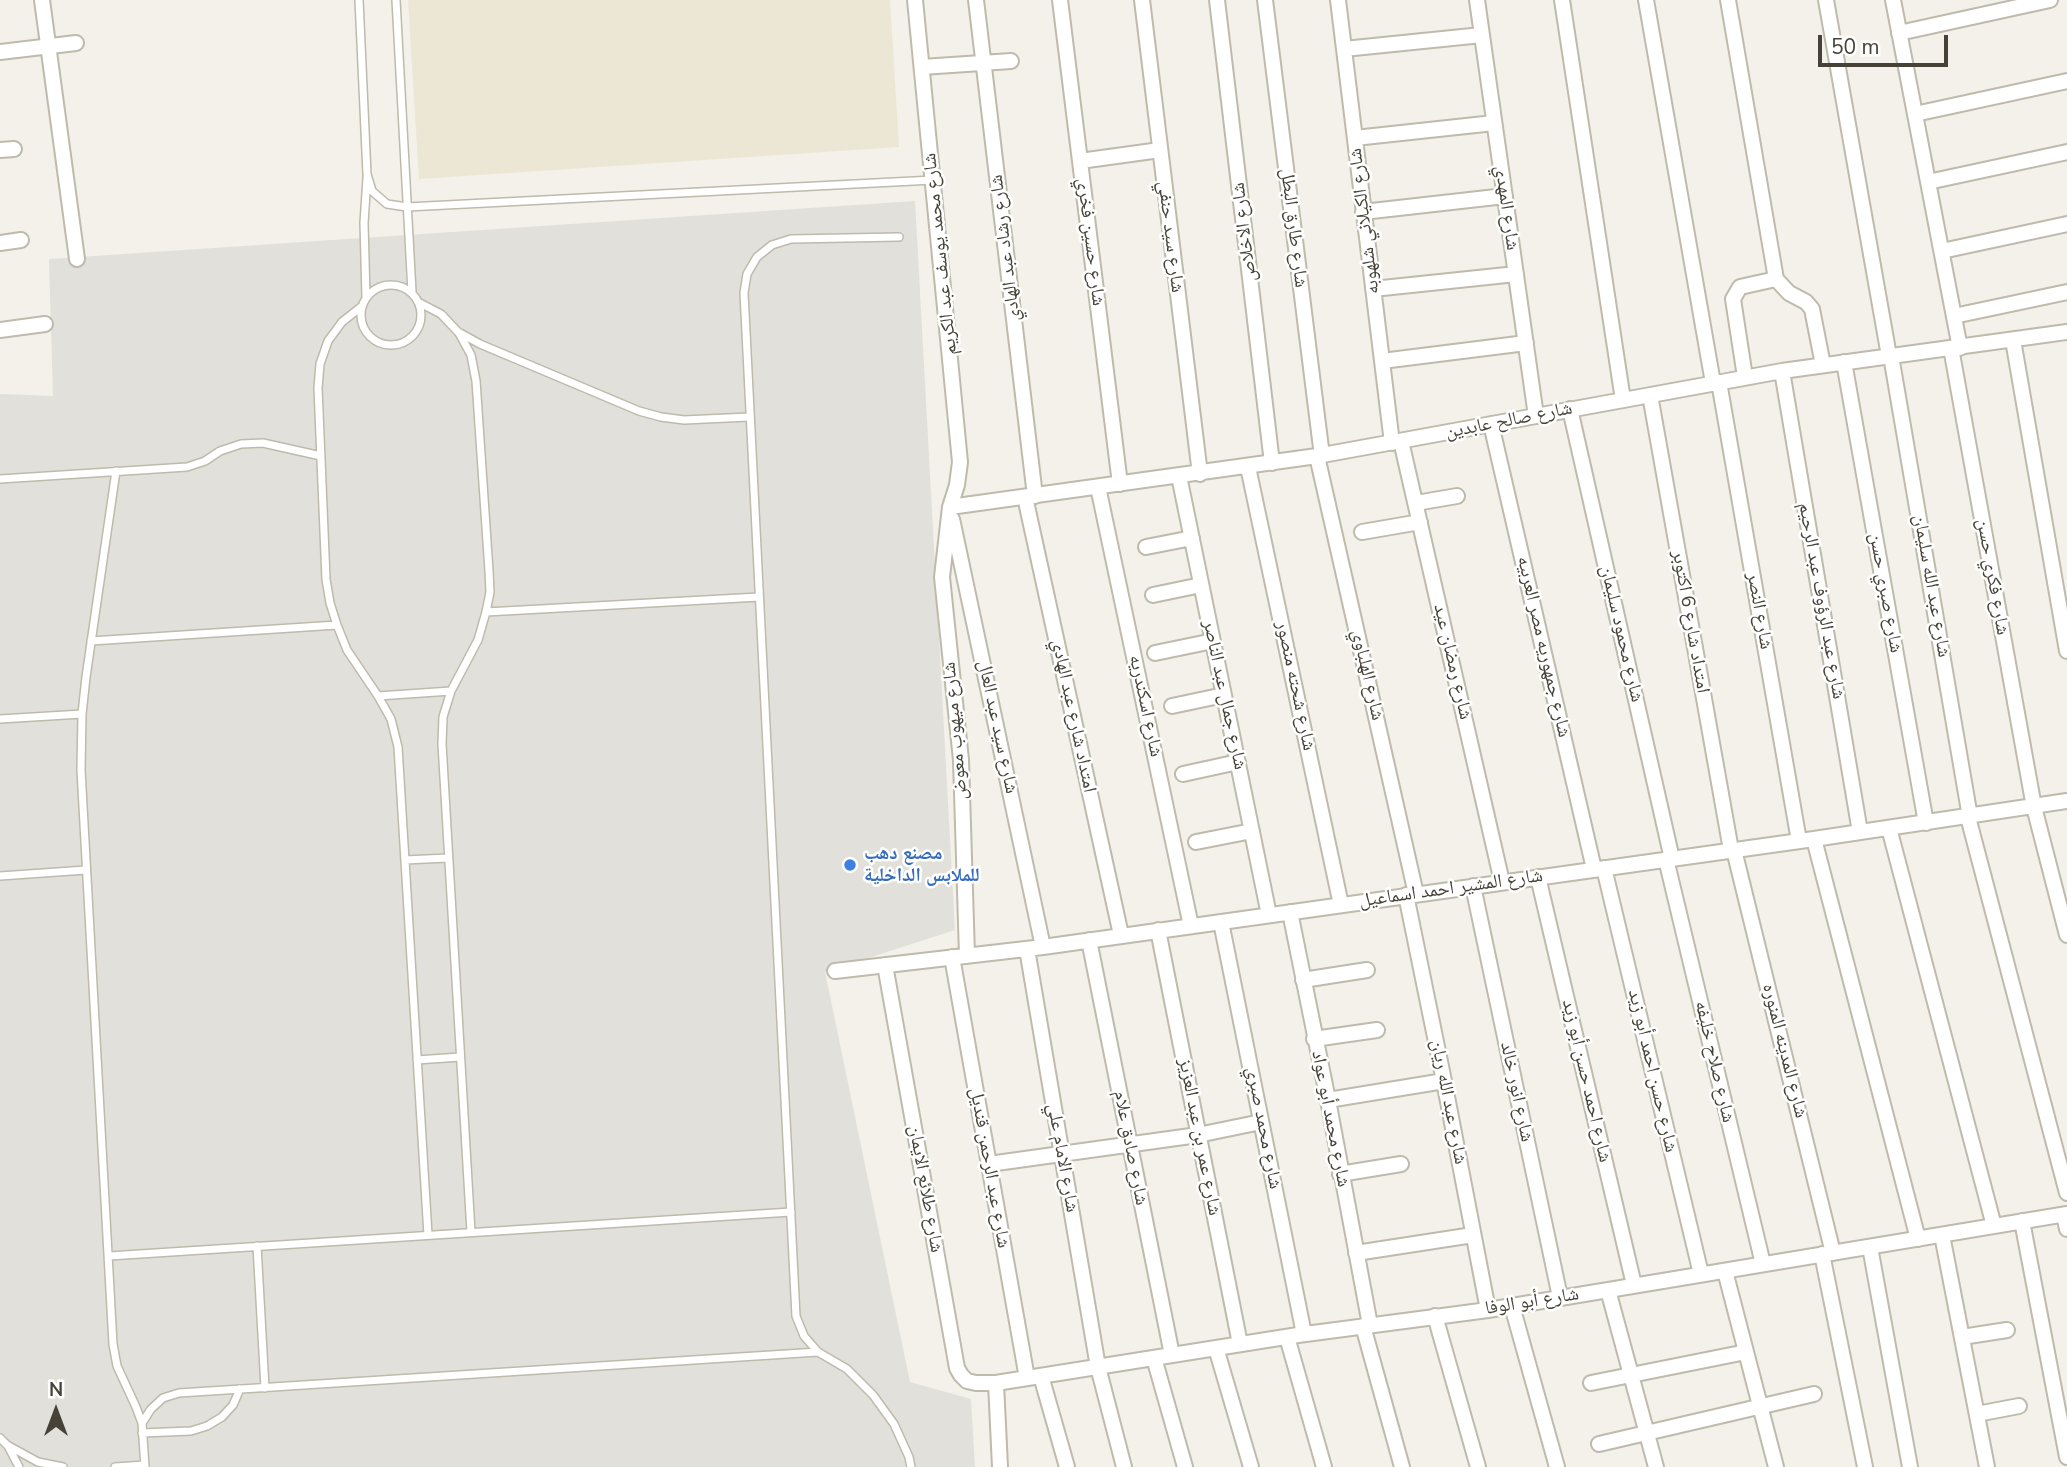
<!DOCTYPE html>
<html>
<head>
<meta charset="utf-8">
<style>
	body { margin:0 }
	#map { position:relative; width:2067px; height:1467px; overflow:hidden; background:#f3f1e9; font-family:"Nunito Sans",sans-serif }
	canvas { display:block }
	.north { position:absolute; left:21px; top:1376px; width:70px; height:70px; -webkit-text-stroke:5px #fff; paint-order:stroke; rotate:0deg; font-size:19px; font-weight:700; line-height:28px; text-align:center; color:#464238 }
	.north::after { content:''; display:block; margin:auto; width:24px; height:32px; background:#464238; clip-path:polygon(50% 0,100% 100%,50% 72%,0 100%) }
	.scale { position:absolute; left:1818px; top:35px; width:130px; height:32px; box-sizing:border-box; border:4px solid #464238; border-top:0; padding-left:9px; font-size:21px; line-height:24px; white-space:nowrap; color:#464238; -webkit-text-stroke:5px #fff; paint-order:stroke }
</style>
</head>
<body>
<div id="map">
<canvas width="2067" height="1467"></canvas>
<div class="north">N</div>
<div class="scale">50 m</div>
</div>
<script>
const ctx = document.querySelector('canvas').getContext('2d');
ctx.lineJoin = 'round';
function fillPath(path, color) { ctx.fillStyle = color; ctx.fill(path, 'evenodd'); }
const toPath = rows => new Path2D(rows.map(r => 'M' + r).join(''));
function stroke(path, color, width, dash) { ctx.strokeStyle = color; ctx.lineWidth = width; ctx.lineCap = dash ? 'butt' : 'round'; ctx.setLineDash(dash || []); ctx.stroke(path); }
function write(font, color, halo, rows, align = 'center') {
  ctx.font = font + ' "Nunito Sans","Noto Naskh Arabic",sans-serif'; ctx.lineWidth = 5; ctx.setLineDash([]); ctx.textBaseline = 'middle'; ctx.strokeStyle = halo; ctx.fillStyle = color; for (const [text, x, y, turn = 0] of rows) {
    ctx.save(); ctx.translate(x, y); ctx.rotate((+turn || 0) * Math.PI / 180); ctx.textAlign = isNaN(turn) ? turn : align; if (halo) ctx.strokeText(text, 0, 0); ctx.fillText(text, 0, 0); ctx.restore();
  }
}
fillPath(toPath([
	[915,201,955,930,825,972,910,1382,971,1399,975,1467,0,1467,0,394,53,396,49,259]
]), '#e2e0da');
fillPath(toPath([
	[408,0,890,0,899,147,419,179]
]), '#ebe7d4');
const lane = toPath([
	[359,0,367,174,372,191,387,204,407,207,933,180],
	[396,0,412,292],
	[899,237,791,239,772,245,757,257,747,274,744,293,796,1316,804,1336,818,1352,847,1369,873,1395,894,1424,909,1457,911,1467],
	'361 315a30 30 0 1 1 60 0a30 30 0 1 1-60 0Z',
	[366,297,364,223,367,178],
	[418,302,441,314,459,333,471,355,476,381,489,571,490,592,486,612,478,640,451,691,443,717,442,744,471,1232],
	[361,307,342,322,328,341,320,364,318,388,326,579,330,603,337,625,347,650,378,696,391,719,398,747,428,1235],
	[460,333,480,344,639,411,661,417,684,420,749,417],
	[116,471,86,677,82,714,81,770,113,1344,117,1366,136,1407,142,1423,145,1467],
	[0,479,187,467,205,461,220,451,241,444,263,443,321,456],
	[486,612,759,597],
	[91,641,337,625],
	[378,696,451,691],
	[0,719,82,714],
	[405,860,448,858],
	[0,876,86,870],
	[417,1060,460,1057],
	[257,1246,265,1388],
	[109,1256,791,1212],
	[142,1423,151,1409,163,1398,179,1393,818,1352],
	[142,1433,191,1431,207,1426,222,1417,233,1405,240,1389],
	[0,1438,7,1445,38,1462,63,1467],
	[8,1446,19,1467],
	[115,1467,145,1465]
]);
const street = toPath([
	[42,0,77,259],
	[915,0,960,462,957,485,950,507,942,577,961,760,967,956],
	[976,0,1035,496],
	[1060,0,1120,484],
	[1142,0,1200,474],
	[1217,0,1272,463],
	[1265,0,1322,456],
	[1338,0,1392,443],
	[1477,0,1536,416],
	[1562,0,1623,400],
	[1646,0,1713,383],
	[1728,0,1776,279,1789,293,1806,302,1812,309,1823,365],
	[1826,0,1889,356],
	[1893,0,1960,348],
	[1899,33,2050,0],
	[1344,49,1482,35],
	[0,52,76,43],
	[922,67,1011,61],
	[1915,114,2067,81],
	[1355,138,1494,123],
	[0,150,14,149],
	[1080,161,1160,150],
	[1928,182,2067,152],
	[1363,212,1505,196],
	[0,243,21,240],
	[1942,251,2067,224],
	[1373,289,1516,274],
	[1954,316,2067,292],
	[0,330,45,324],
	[2013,340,2067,651],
	[1951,348,2034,807,2067,935],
	[1891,356,1970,817],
	[1382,361,1526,343],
	[1844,362,1926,823],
	[1782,371,1860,832],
	[1745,377,1733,299,1740,287,1776,279],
	[1719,382,1799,841],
	[1650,395,1731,850],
	[1570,409,1672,859],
	[1491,424,1594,869],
	[1401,441,1502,882],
	[1317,456,1416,894],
	[1248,467,1341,905],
	[1179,476,1269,915],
	[1098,487,1191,926],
	[1025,497,1121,935],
	[1416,503,1457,496],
	[950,507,1317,456,1782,371,2067,332],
	[952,519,1043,947],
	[1362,532,1420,522],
	[1146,547,1192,538],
	[1153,595,1201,585],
	[1155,653,1213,641],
	[1172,706,1224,695],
	[1183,774,1238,762],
	[1968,817,2067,1193],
	[1889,828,1994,1226],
	[1814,839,1918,1239],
	[1196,842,1252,831],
	[1734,850,1833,1253],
	[1666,859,1763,1264],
	[1604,868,1701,1274],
	[1538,877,1634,1285],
	[1473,886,1560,1297],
	[1406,895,1444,1081,1488,1310],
	[1290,912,1328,1100,1370,1325],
	[1221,922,1304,1334],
	[1158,930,1240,1344],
	[1089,940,1172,1355],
	[1027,949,1098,1367,1124,1467],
	[952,957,1027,1378],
	[885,965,957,1368,961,1375,967,1381,976,1383,996,1383,1298,1335,1488,1310,2067,1214],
	[835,971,1043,947,1814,839,2067,801],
	[1303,980,1367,970],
	[1314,1039,1377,1030],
	[1328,1100,1444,1081],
	[989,1164,1198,1135,1261,1122],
	[1340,1174,1401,1164],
	[2064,1215,2067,1229],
	[2022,1221,2067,1457],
	[1942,1235,1987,1467],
	[1870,1247,1910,1467],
	[1356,1253,1473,1235],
	[1822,1254,1865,1467],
	[1725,1271,1776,1467],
	[1608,1290,1656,1467],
	[1512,1306,1557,1467],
	[1435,1316,1478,1467],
	[1363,1326,1402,1467],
	[1287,1337,1324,1467],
	[1962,1337,2007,1330],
	[1216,1348,1251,1467],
	[1154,1358,1185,1467],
	[1041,1376,1067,1467],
	[996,1383,1000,1467],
	[1591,1383,1746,1352],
	[1977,1414,2019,1406],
	[1599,1444,1814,1394]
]);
stroke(lane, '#bebaac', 10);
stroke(street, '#bebaac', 18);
stroke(lane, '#fff', 7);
stroke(street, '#fff', 14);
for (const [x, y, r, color] of [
	[850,865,7,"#3f7fe0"]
]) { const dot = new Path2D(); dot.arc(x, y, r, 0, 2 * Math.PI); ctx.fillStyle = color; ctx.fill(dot); stroke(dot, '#fff', 2.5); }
write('19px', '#464238', '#fff', [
	["شارع المهدي",1506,208,82],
	["شارع الكيلاني شلهوبه",1365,221,-97],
	["شارع طارق البطل",1293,228,83],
	["شارع الاخلاص",1245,232,-97],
	["شارع سيد حنفي",1170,237,83],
	["شارع حسين فخري",1090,242,83],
	["شارع رشاد عبد الهادي",1006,248,-97],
	["شارع محمد يوسف عبد الكريم",941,254,-96],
	["شارع صالح عابدين",1509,421,-11],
	["شارع فكري حسن",1992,577,80],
	["شارع عبد الله سليمان",1931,586,80],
	["شارع صبري حسن",1885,593,80],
	["شارع عبد الرؤوف عبد الرحيم",1821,601,80],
	["شارع النصر",1759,611,80],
	["امتداد شارع 6 اكتوبر",1690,622,80],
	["شارع محمود سليمان",1621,634,77],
	["شارع جمهوريه مصر العربيه",1543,647,77],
	["شارع رمضان عيد",1452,662,77],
	["شارع الهلباوي",1367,675,77],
	["شارع شحته منصور",1295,686,78],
	["شارع جمال عبد الناصر",1224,695,78],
	["شارع اسكندريه",1145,706,78],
	["امتداد شارع عبد الهادي",1073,716,78],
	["شارع سيد عبد العال",997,727,78],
	["شارع ميهوب معوض",956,731,-95],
	["شارع المشير احمد اسماعيل",1451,889,-8],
	["شارع المدينه المنوره",1784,1051,76],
	["شارع صلاح خليفه",1714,1062,77],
	["شارع حسن احمد أبو زيد",1652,1071,77],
	["شارع احمد حسن أبو زيد",1586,1081,77],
	["شارع انور خالد",1516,1092,78],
	["شارع عبد الله ريان",1448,1102,79],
	["شارع محمد أبو عواد",1330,1119,79],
	["شارع محمد صبري",1263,1128,79],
	["شارع عمر بن عبد العزيز",1199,1137,79],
	["شارع صادق علام",1130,1148,79],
	["شارع الامام علي",1062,1158,80],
	["شارع عبد الرحمن قنديل",989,1168,80],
	["شارع طلائع الايمان",925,1189,80],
	["شارع أبو الوفا",1532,1302,-9]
]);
write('bold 19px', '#366cbe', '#fff', [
	["مصنع دهب",864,854],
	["للملابس الداخلية",864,876]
], 'left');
</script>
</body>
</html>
